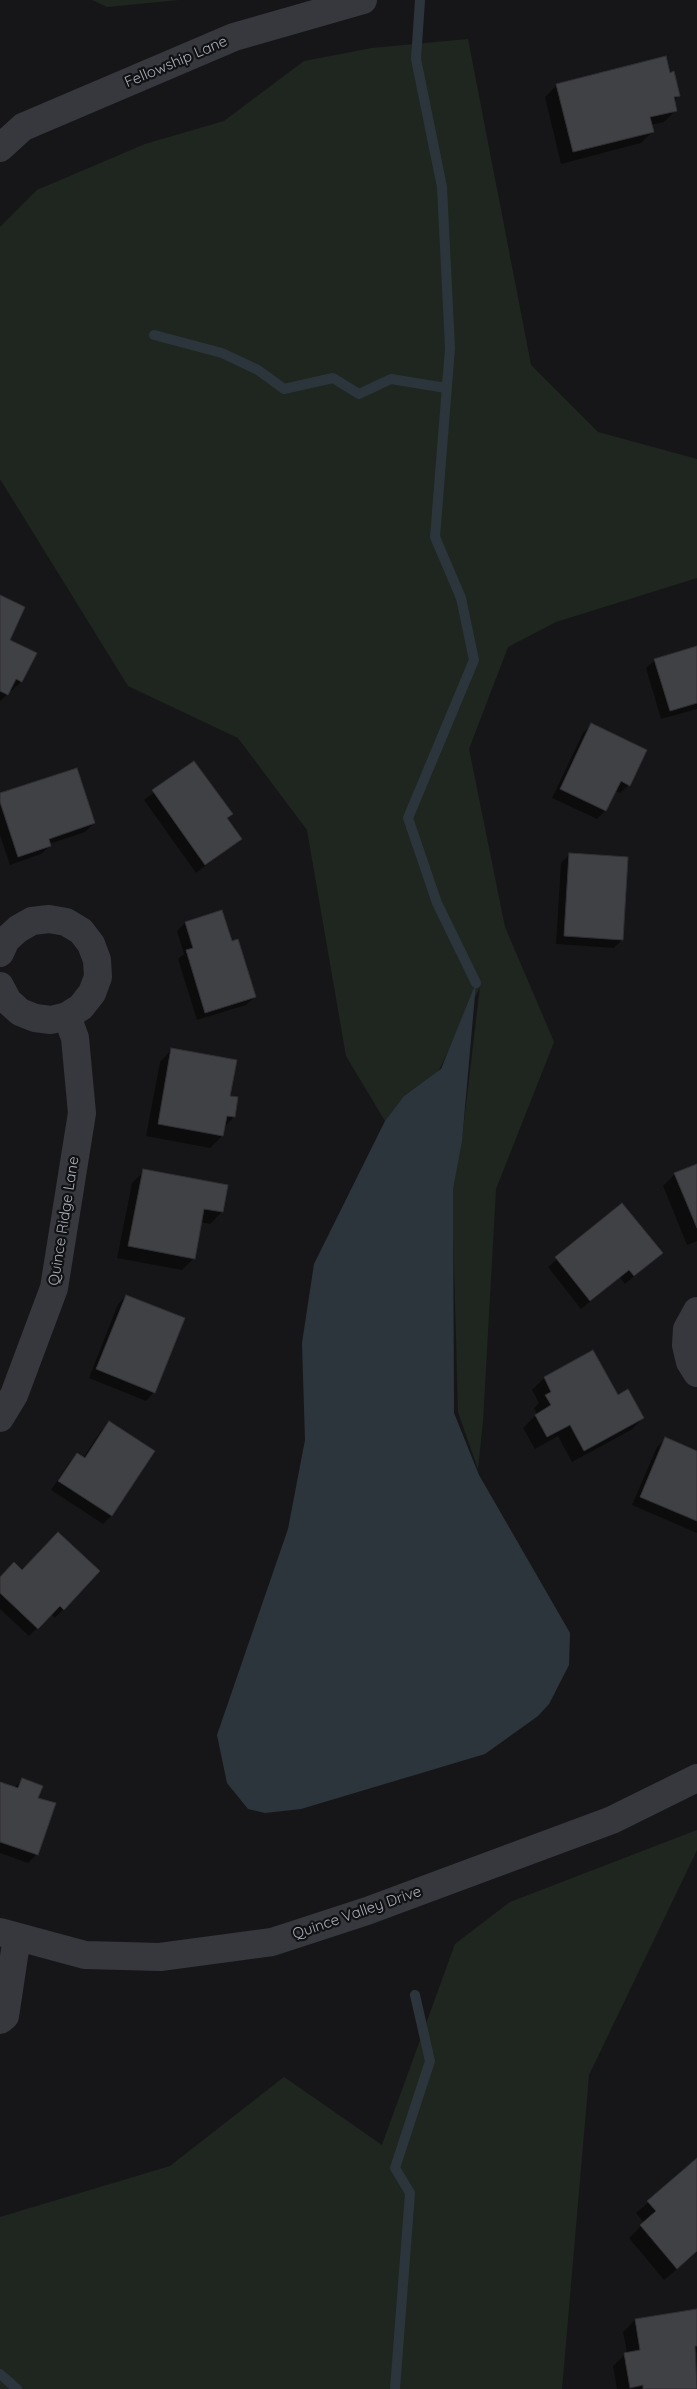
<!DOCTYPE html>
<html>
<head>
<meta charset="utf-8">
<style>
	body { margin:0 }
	canvas { display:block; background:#161618 }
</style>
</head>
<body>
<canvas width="697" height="2389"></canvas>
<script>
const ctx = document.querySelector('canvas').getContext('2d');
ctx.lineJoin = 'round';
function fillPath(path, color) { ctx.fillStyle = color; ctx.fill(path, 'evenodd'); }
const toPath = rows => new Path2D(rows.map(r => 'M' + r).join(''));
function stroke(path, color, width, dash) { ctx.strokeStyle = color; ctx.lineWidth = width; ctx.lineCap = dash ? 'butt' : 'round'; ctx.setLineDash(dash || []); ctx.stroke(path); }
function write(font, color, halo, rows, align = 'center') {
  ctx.font = font + ' Quicksand,sans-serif'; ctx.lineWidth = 4.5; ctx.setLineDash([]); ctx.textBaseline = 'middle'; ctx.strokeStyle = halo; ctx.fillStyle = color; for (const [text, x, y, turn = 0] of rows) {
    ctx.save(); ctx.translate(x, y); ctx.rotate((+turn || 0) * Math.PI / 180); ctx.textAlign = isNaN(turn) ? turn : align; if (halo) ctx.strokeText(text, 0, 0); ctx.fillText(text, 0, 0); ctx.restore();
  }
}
fillPath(toPath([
	[92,0,179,0,107,7],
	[468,39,531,365,598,432,697,459,697,578,556,622,508,647,469,749,505,927,554,1042,496,1189,483,1421,478,1469,458,1412,452,1188,462,1138,480,987,438,1072,404,1096,385,1121,346,1056,307,830,238,738,128,686,0,479,0,227,37,190,145,144,224,121,304,61,372,48],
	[697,1830,697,1850,589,2075,562,2389,0,2389,0,2217,170,2166,284,2077,382,2145,455,1944,510,1902]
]), '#1e261f');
fillPath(toPath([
	[476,983,462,1141,453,1189,454,1413,479,1475,570,1633,569,1665,549,1704,538,1716,485,1754,301,1809,265,1813,248,1809,227,1783,217,1735,288,1529,305,1440,302,1343,314,1264,385,1121,404,1096,441,1069]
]), '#2c353c');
fillPath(toPath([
	[669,74,679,95,674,101,676,110,664,122,651,125,653,131,641,143,561,164,545,97,557,85],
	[0,597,8,641,21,682,0,701],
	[697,648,697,709,661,719,646,668,655,660],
	[591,725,629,785,620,793,615,791,605,811,597,819,552,798,583,733],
	[194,762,226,819,240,839,196,873,144,800],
	[0,795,94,823,85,832,49,844,50,846,41,854,10,865,0,835],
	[569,855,622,940,614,948,556,944,561,863],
	[222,911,231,942,255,997,246,1005,197,1020,178,959,184,954,177,931,185,923],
	[172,1049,229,1097,234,1117,224,1127,222,1136,210,1148,146,1136,160,1062],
	[697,1165,697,1241,687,1245,663,1186,675,1174],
	[144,1171,222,1212,210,1224,200,1222,194,1258,182,1270,117,1258,132,1183],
	[622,1205,661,1253,625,1284,620,1277,581,1309,548,1267],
	[126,1296,154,1392,146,1401,89,1378,118,1304],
	[593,1352,617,1397,643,1418,631,1430,572,1462,558,1436,535,1449,523,1428,537,1414,534,1408,539,1403,532,1390,544,1378],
	[109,1422,111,1516,103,1524,51,1490,69,1463,77,1455,83,1458,101,1431],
	[665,1439,697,1452,697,1533,632,1505,657,1447],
	[99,1571,55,1618,51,1614,29,1636,0,1609,0,1578,22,1572],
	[22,1780,37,1798,37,1854,28,1863,0,1853,0,1783,14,1788],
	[697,2160,697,2252,664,2280,629,2238,644,2223,636,2213],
	[697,2310,697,2352,695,2354,697,2389,617,2389,613,2366,627,2353,623,2332,635,2320]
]), '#0007');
stroke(toPath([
	[420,0,416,59,442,187,450,348,435,537,461,598,474,660,408,818,437,903,476,983],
	[154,335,222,353,258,370,284,389,333,378,359,394,391,379,446,388],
	[0,2374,17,2389],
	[395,2389,410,2193,395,2168,430,2061,415,1995]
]), '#2c353c', 10);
const building = toPath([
	[666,56,670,73,674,71,680,96,674,97,677,111,650,117,654,132,573,152,556,84,666,56],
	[0,595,25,607,10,640,37,653,22,682,16,679,8,695,0,691,0,595],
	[697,646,697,703,670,711,654,659,697,646],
	[591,723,647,750,630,786,621,781,606,811,560,789,591,723],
	[194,761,233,814,227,818,242,839,205,865,152,790,194,761],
	[77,768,95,823,49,839,51,846,18,857,0,802,0,793,77,768],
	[569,853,628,857,623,940,564,936,569,853],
	[222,910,232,941,238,939,256,997,205,1013,186,950,193,948,185,922,222,910],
	[171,1048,237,1060,230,1096,238,1097,235,1117,227,1116,223,1136,158,1124,171,1048],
	[697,1164,697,1228,674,1173,697,1164],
	[143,1169,228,1185,223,1212,204,1209,195,1259,128,1246,143,1169],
	[622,1203,663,1253,634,1276,629,1270,590,1301,555,1257,622,1203],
	[126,1295,185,1318,155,1393,96,1369,126,1295],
	[593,1350,618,1395,628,1389,644,1418,584,1451,570,1425,547,1437,535,1415,551,1405,545,1395,551,1392,544,1377,593,1350],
	[109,1421,155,1451,112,1516,58,1481,77,1453,85,1458,109,1421],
	[665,1437,697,1451,697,1521,640,1497,665,1437],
	[58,1532,100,1571,64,1610,60,1606,38,1629,0,1593,0,1577,14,1562,22,1570,58,1532],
	[22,1778,43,1786,38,1798,56,1803,38,1855,0,1842,0,1782,18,1788,22,1778],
	[697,2158,697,2251,677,2269,640,2225,656,2211,647,2201,697,2158],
	[697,2309,697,2346,695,2346,697,2389,643,2389,643,2385,630,2388,624,2353,640,2350,635,2319,697,2309]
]);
fillPath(building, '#404145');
stroke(building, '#303034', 1);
stroke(toPath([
	[0,148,23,127,234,37,363,0],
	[0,953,6,940,18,929,32,921,49,919,66,922,81,931,91,944,97,960,98,977,92,993,81,1007,67,1016,51,1020,35,1018,20,1012,8,1001,0,986],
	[697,1311,687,1329,686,1345,690,1362,697,1373],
	[0,1418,14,1395,54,1288,82,1113,75,1038,67,1016],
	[0,1932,85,1955,160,1957,272,1942,367,1911,612,1820,697,1778],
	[0,2020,5,2016,17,1937]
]), '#37383d', 28);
write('15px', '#a8adb8', '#111113', [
	["Fellowship Lane",176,62,-23],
	["Quince Ridge Lane",64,1221,-81],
	["Quince Valley Drive",357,1913,-19]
]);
</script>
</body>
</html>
